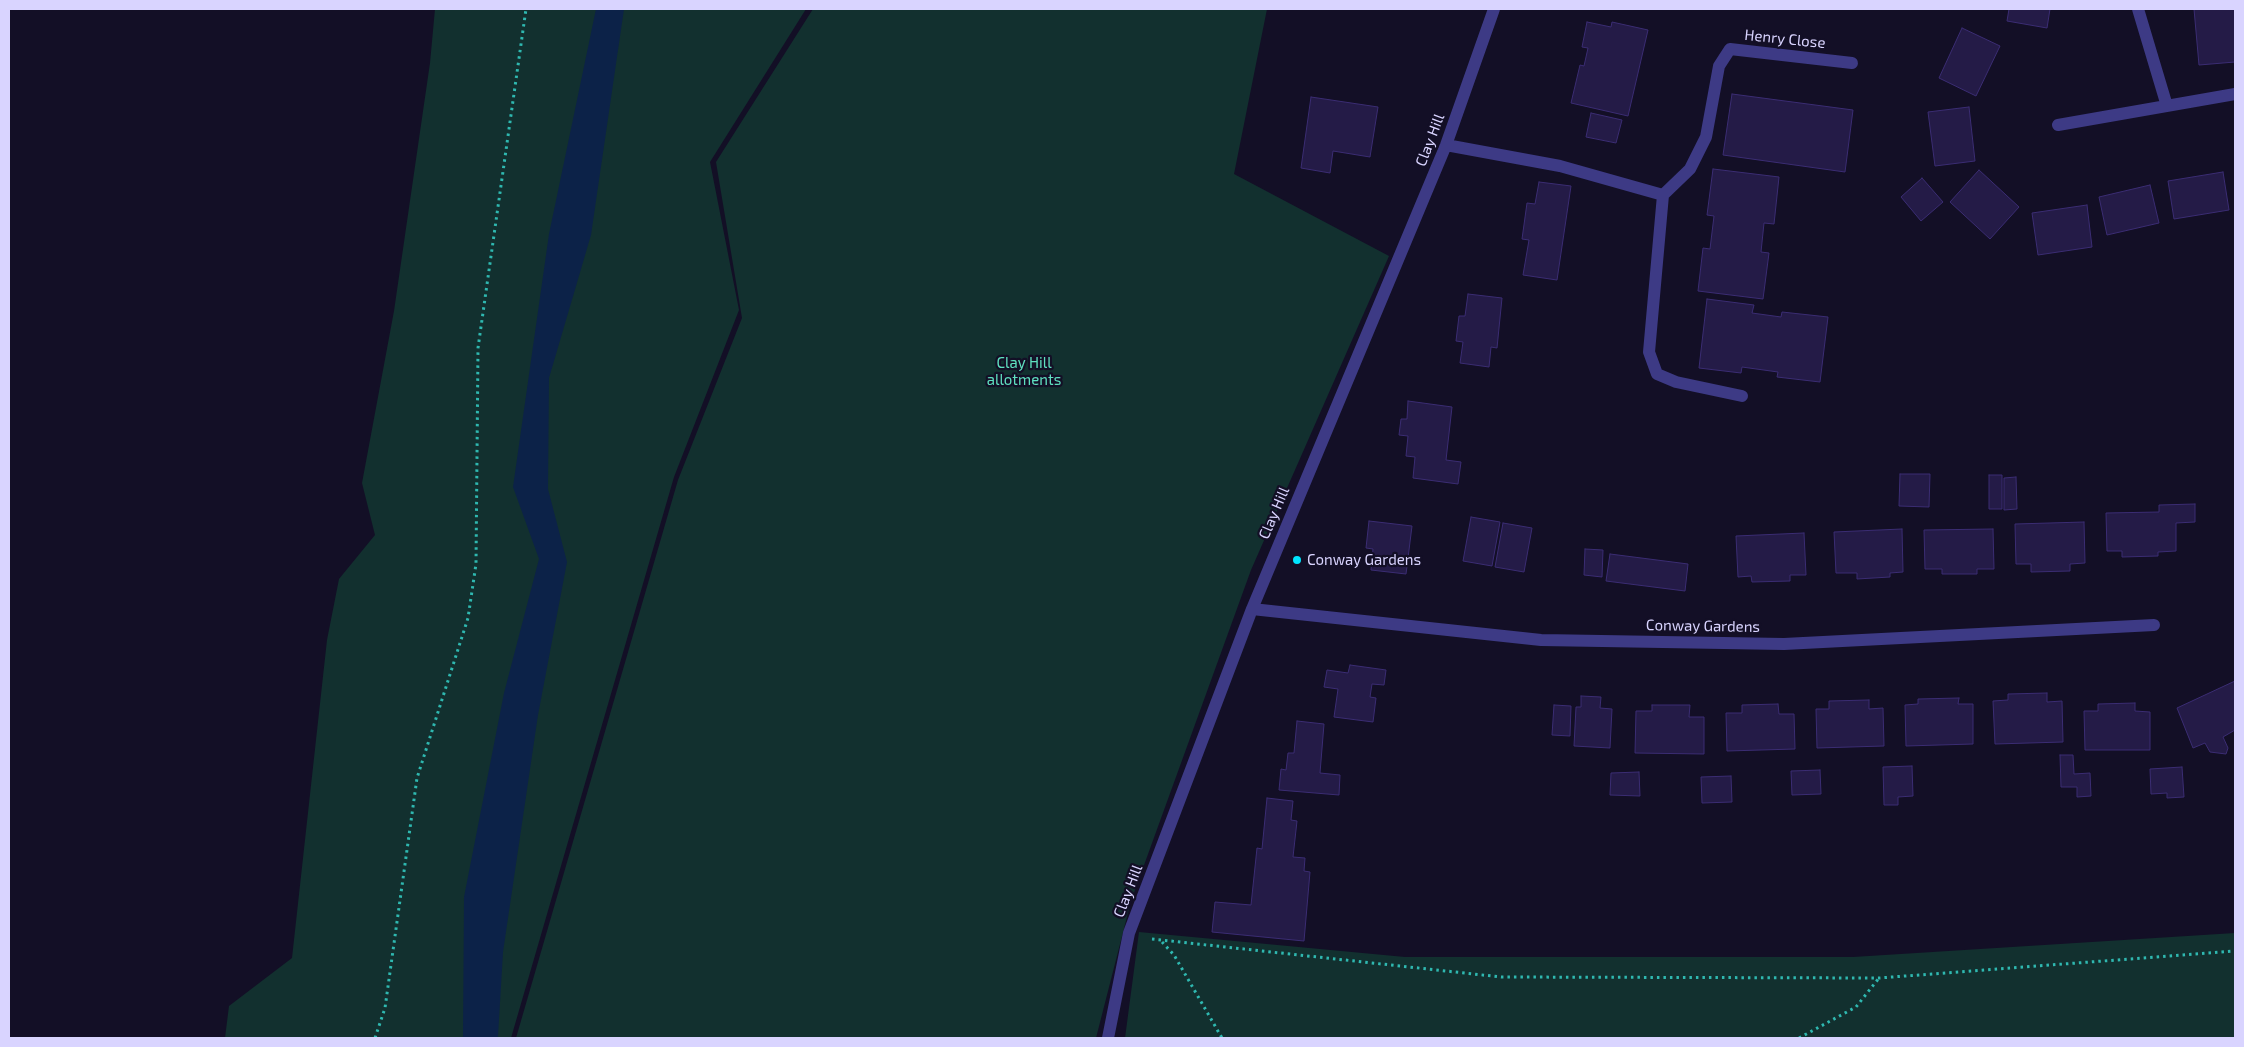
<!DOCTYPE html>
<html>
<head>
<meta charset="utf-8">
<style>
	body { margin:0 }
	#map { position:relative; width:2244px; height:1047px; overflow:hidden; background:#130f26; font-family:"Exo 2",sans-serif }
	canvas { display:block }
	.frame { position:absolute; inset:0; border:10px solid #d9d4ff; pointer-events:none }
</style>
</head>
<body>
<div id="map">
<canvas width="2244" height="1047"></canvas>
<div class="frame"></div>
</div>
<script>
const ctx = document.querySelector('canvas').getContext('2d');
ctx.lineJoin = 'round';
function fillPath(path, color) { ctx.fillStyle = color; ctx.fill(path, 'evenodd'); }
const toPath = rows => new Path2D(rows.map(r => 'M' + r).join(''));
function stroke(path, color, width, dash) { ctx.strokeStyle = color; ctx.lineWidth = width; ctx.lineCap = dash ? 'butt' : 'round'; ctx.setLineDash(dash || []); ctx.stroke(path); }
function write(font, color, halo, rows, align = 'center') {
  ctx.font = font + ' "Exo 2",sans-serif'; ctx.lineWidth = 4.5; ctx.setLineDash([]); ctx.textBaseline = 'middle'; ctx.strokeStyle = halo; ctx.fillStyle = color; for (const [text, x, y, turn = 0] of rows) {
    ctx.save(); ctx.translate(x, y); ctx.rotate((+turn || 0) * Math.PI / 180); ctx.textAlign = isNaN(turn) ? turn : align; if (halo) ctx.strokeText(text, 0, 0); ctx.fillText(text, 0, 0); ctx.restore();
  }
}
fillPath(toPath([
	[435,9,806,9,710,162,739,310,674,477,511,1038,225,1038,229,1006,292,958,327,640,339,579,375,535,362,483,394,311,430,63],
	[813,9,1267,9,1234,174,1389,256,1251,570,1131,901,1096,1038,516,1038,678,480,742,318,716,162],
	[1139,932,1405,957,1853,957,2235,933,2235,1038,1125,1038]
]), '#12302f');
fillPath(toPath([
	[596,9,624,9,591,235,549,378,548,489,567,562,538,715,503,952,498,1036,497,1038,463,1038,464,897,504,693,539,559,513,487,549,234]
]), '#0c2248');
const building = toPath([
	[2009,9,2050,9,2047,28,2007,21,2009,9],
	[2194,9,2235,9,2235,62,2199,65,2194,9],
	[1587,22,1611,27,1612,22,1648,30,1628,116,1571,103,1580,65,1584,66,1588,48,1582,47,1587,22],
	[1962,28,2000,46,1976,96,1939,78,1962,28],
	[1732,94,1853,110,1845,172,1723,155,1732,94],
	[1311,97,1378,107,1370,157,1333,151,1330,173,1301,168,1311,97],
	[1969,107,1975,161,1935,166,1928,112,1969,107],
	[1591,113,1622,120,1616,143,1586,137,1591,113],
	[1713,169,1779,177,1774,224,1764,223,1761,252,1769,253,1763,299,1698,291,1703,248,1710,249,1714,216,1707,215,1713,169],
	[1979,170,2019,207,1990,239,1950,202,1979,170],
	[2223,172,2229,210,2174,219,2168,181,2223,172],
	[1922,178,1943,202,1921,221,1901,197,1922,178],
	[1539,182,1571,186,1557,280,1523,275,1529,240,1522,239,1527,203,1535,204,1539,182],
	[2150,185,2159,223,2107,235,2099,197,2150,185],
	[2087,205,2092,247,2038,255,2032,213,2087,205],
	[1468,294,1502,298,1497,348,1491,347,1489,367,1460,363,1463,342,1456,341,1459,316,1465,316,1468,294],
	[1707,299,1754,305,1752,313,1781,317,1782,312,1828,317,1820,382,1777,377,1778,372,1742,367,1741,373,1699,368,1707,299],
	[1408,401,1452,407,1446,460,1461,462,1458,484,1413,478,1415,457,1406,456,1408,436,1399,435,1401,419,1407,419,1408,401],
	[1900,474,1930,474,1929,507,1899,506,1900,474],
	[1989,475,2002,475,2002,509,1989,509,1989,475],
	[2016,477,2017,509,2004,510,2004,478,2016,477],
	[2195,504,2195,522,2176,523,2176,551,2158,552,2158,556,2122,557,2122,551,2107,551,2106,513,2159,512,2159,505,2195,504],
	[1471,517,1500,522,1492,566,1463,561,1471,517],
	[1369,521,1412,526,1406,574,1371,570,1373,549,1366,548,1369,521],
	[2084,522,2085,563,2070,564,2070,571,2031,572,2031,564,2016,564,2015,524,2084,522],
	[1503,523,1532,528,1524,572,1495,567,1503,523],
	[1902,529,1903,572,1890,573,1890,577,1857,579,1857,573,1836,573,1834,532,1902,529],
	[1993,529,1994,569,1977,569,1977,574,1942,574,1942,569,1925,569,1924,530,1993,529],
	[1804,533,1806,575,1790,575,1790,581,1752,582,1751,576,1738,577,1736,536,1804,533],
	[1585,549,1603,550,1602,577,1584,575,1585,549],
	[1610,554,1688,564,1685,591,1606,581,1610,554],
	[1350,665,1386,670,1384,685,1372,684,1370,697,1376,698,1373,722,1334,717,1338,689,1324,687,1327,670,1348,673,1350,665],
	[2235,681,2235,730,2223,737,2228,748,2226,754,2210,752,2205,743,2193,748,2177,708,2235,681],
	[2047,693,2047,702,2062,701,2063,742,1995,744,1993,701,2008,700,2008,694,2047,693],
	[1581,696,1601,697,1600,708,1612,709,1610,748,1574,746,1576,707,1581,707,1581,696],
	[1959,698,1958,704,1973,704,1973,744,1906,746,1905,705,1918,704,1918,699,1959,698],
	[1869,700,1869,709,1883,708,1884,746,1817,748,1816,709,1829,709,1829,701,1869,700],
	[2135,703,2135,711,2150,712,2150,750,2085,750,2084,711,2098,711,2098,704,2135,703],
	[1778,704,1779,714,1794,714,1795,749,1727,751,1726,713,1742,713,1742,705,1778,704],
	[1554,705,1571,706,1570,736,1552,735,1554,705],
	[1652,705,1690,705,1689,717,1704,717,1704,754,1635,753,1636,711,1652,711,1652,705],
	[1297,721,1324,724,1320,773,1340,775,1339,795,1279,790,1281,769,1286,770,1288,753,1294,753,1297,721],
	[2060,755,2073,755,2074,774,2090,773,2091,796,2077,797,2077,787,2061,787,2060,755],
	[1912,766,1913,796,1898,797,1898,805,1884,805,1883,767,1912,766],
	[2182,767,2184,797,2167,798,2167,793,2151,794,2150,769,2182,767],
	[1820,770,1821,794,1792,795,1791,771,1820,770],
	[1639,772,1640,796,1610,795,1611,773,1639,772],
	[1731,776,1732,802,1702,803,1701,777,1731,776],
	[1267,798,1293,801,1291,820,1297,821,1293,857,1305,858,1304,871,1310,872,1304,941,1212,932,1215,902,1251,905,1257,848,1262,849,1267,798]
]);
fillPath(building, '#241b47');
stroke(building, '#3b2d73', 1);
stroke(toPath([
	[1152,939,1501,977,1879,978,2235,951],
	[1162,942,1174,955,1222,1038],
	[375,1038,385,1008,417,778,468,618,476,564,478,348,526,9],
	[1799,1038,1856,1007,1879,978]
]), '#2fb8b0', 3, [2.5, 4]);
stroke(toPath([
	[2138,9,2167,106],
	[2058,125,2235,94],
	[1446,145,1560,166,1663,195,1649,352,1657,374,1676,382,1742,396],
	[1663,195,1690,169,1706,137,1719,66,1730,49,1852,63],
	[1252,609,1541,640,1784,644,2154,625],
	[1108,1038,1129,933,1252,609,1446,145,1494,9]
]), '#3d3a85', 12);
for (const [x, y, r, color] of [
	[1297,560,5,"#00e5ff"]
]) { const dot = new Path2D(); dot.arc(x, y, r, 0, 2 * Math.PI); ctx.fillStyle = color; ctx.fill(dot); stroke(dot, '#130f26', 2); }
write('15px', '#d9d4ff', '#130f26', [
	["Henry Close",1785,39,6],
	["Clay Hill",1430,140,-69],
	["Clay Hill",1274,513,-67],
	["Conway Gardens",1703,626,1],
	["Clay Hill",1128,891,-69]
]);
write('15px', '#5fe0c0', '#130f26', [
	["Clay Hill",1024,363],
	["allotments",1024,380]
]);
write('15px', '#d9d4ff', '#130f26', [
	["Conway Gardens",1307,560]
], 'left');
</script>
</body>
</html>
